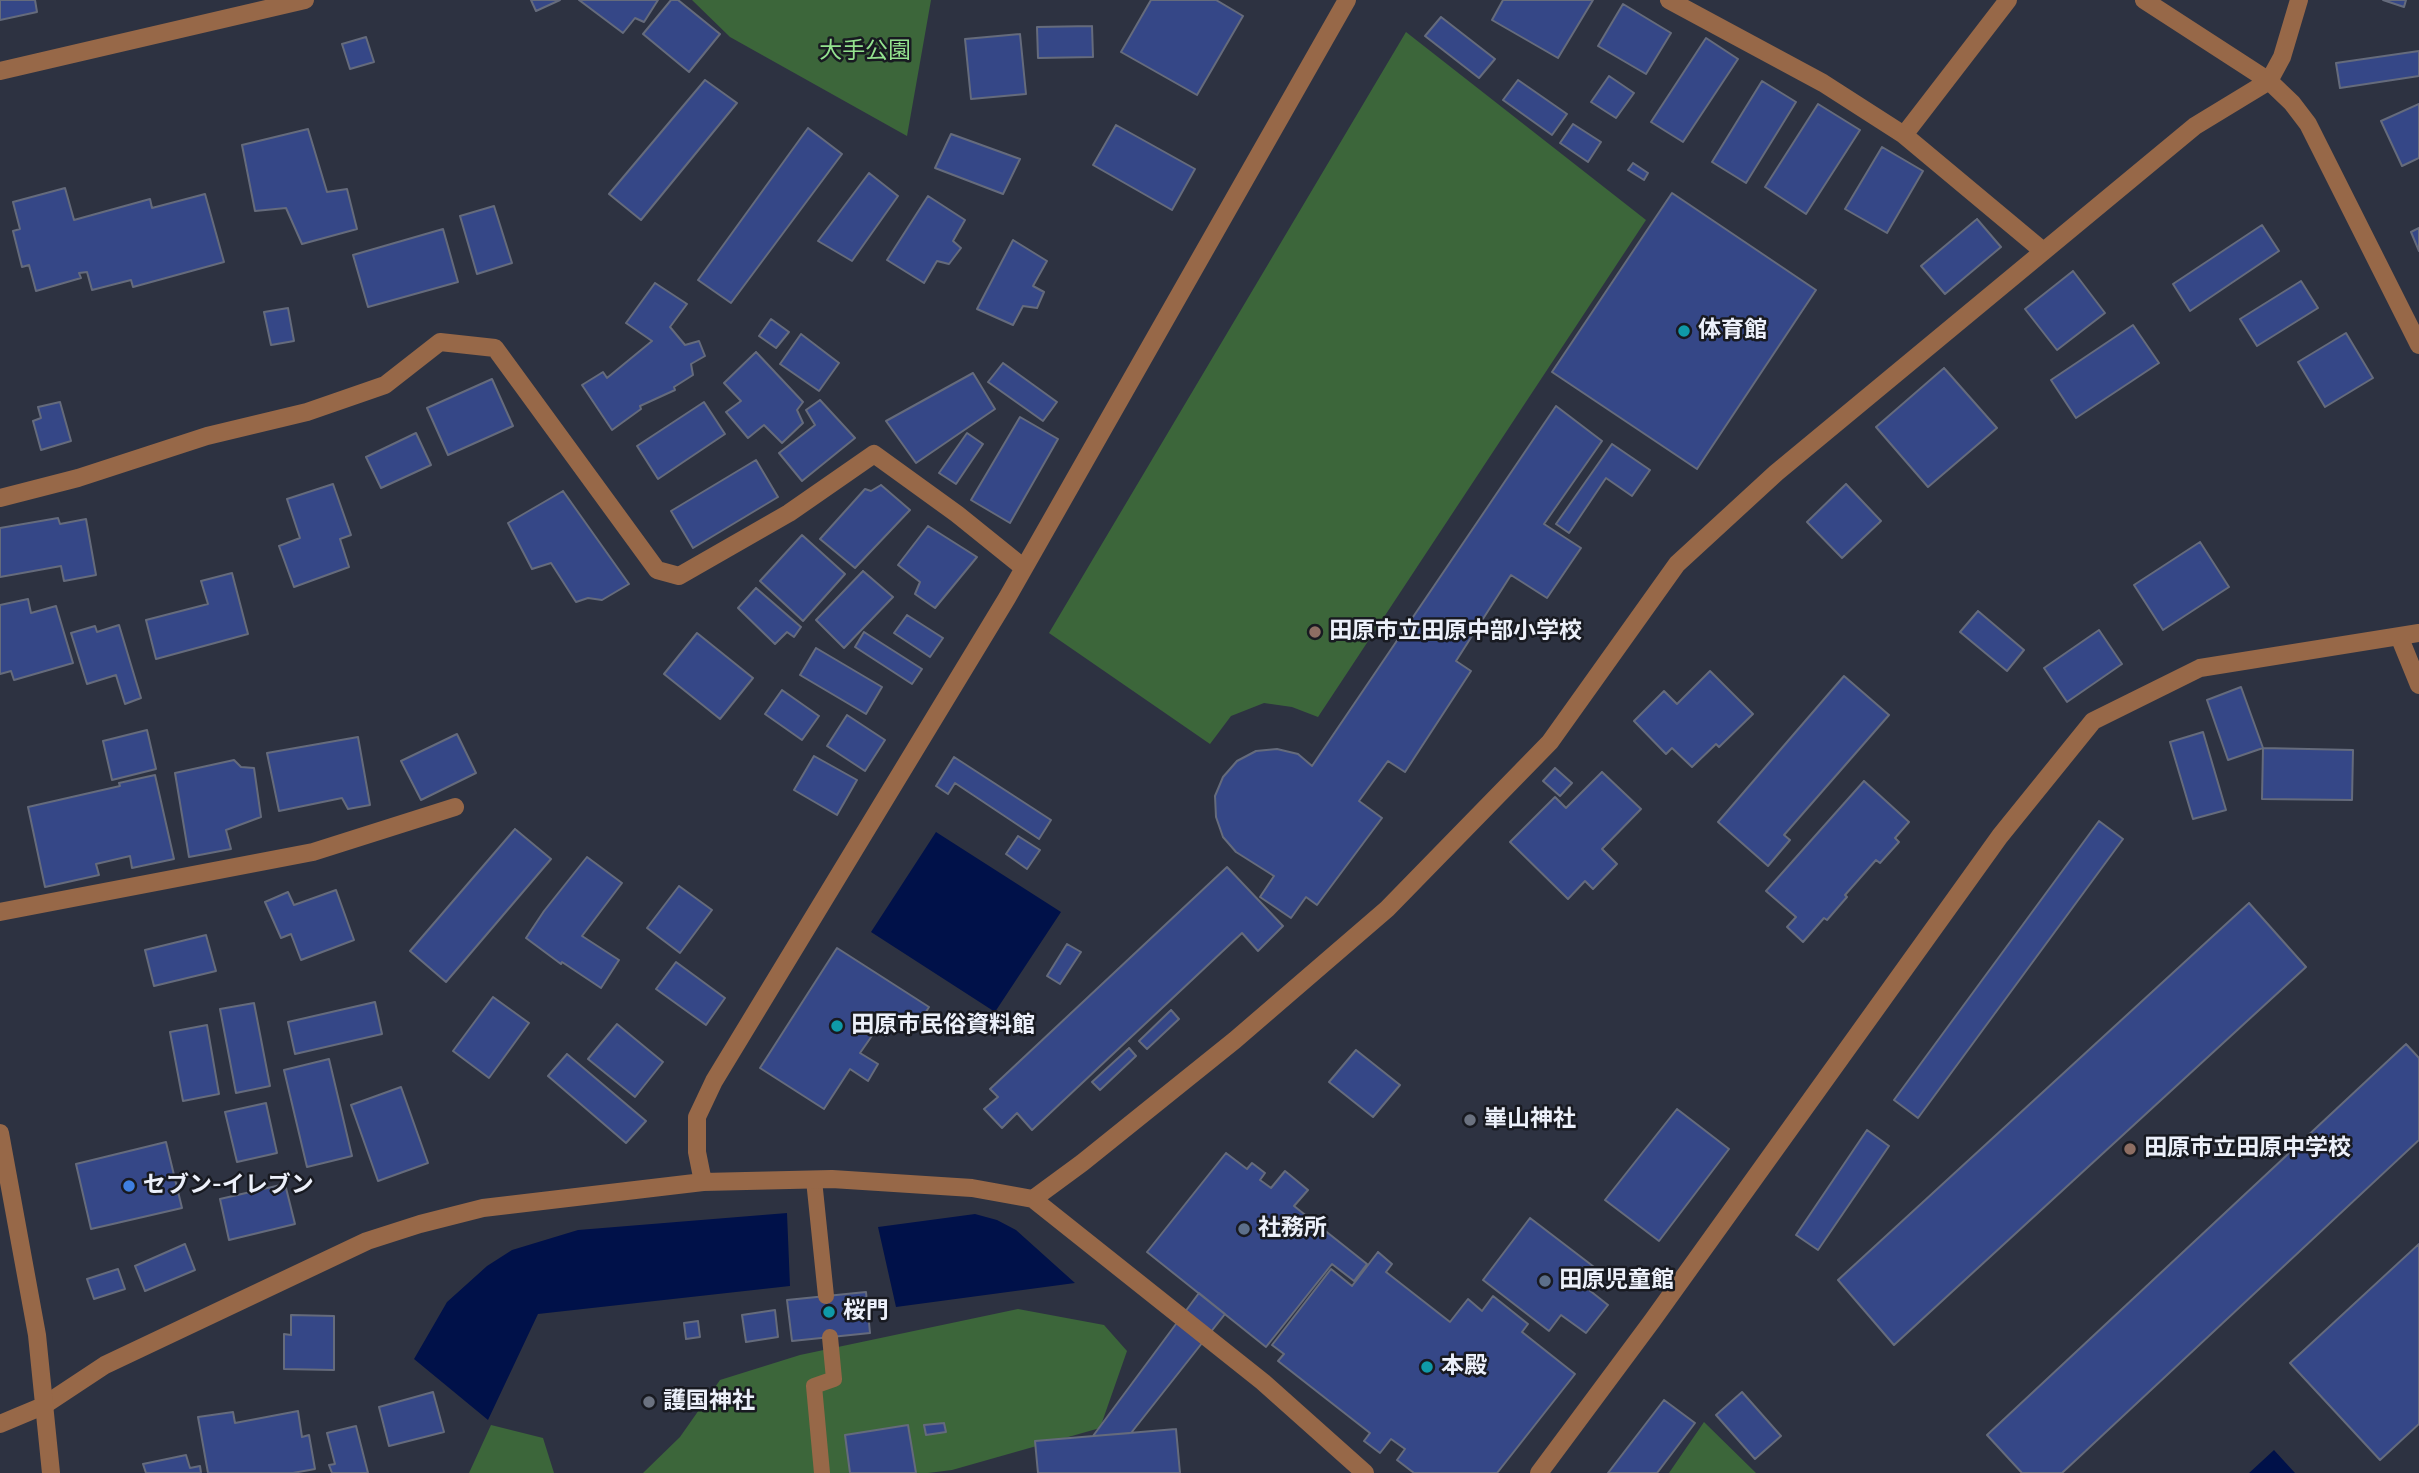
<!DOCTYPE html>
<html>
<head>
<meta charset="utf-8">
<style>
	body { margin:0 }
	canvas { display:block; background:#2d3241 }
</style>
</head>
<body>
<canvas width="2419" height="1473"></canvas>
<script>
const ctx = document.querySelector('canvas').getContext('2d');
ctx.lineJoin = 'round';
function fillPath(path, color) { ctx.fillStyle = color; ctx.fill(path, 'evenodd'); }
const toPath = rows => new Path2D(rows.map(r => 'M' + r).join(''));
function stroke(path, color, width, dash) { ctx.strokeStyle = color; ctx.lineWidth = width; ctx.lineCap = dash ? 'butt' : 'round'; ctx.setLineDash(dash || []); ctx.stroke(path); }
function write(font, color, halo, rows, align = 'center') {
  ctx.font = font + ' Manrope,"Noto Sans JP",sans-serif'; ctx.lineWidth = 5; ctx.setLineDash([]); ctx.textBaseline = 'middle'; ctx.strokeStyle = halo; ctx.fillStyle = color; for (const [text, x, y, turn = 0] of rows) {
    ctx.save(); ctx.translate(x, y); ctx.rotate((+turn || 0) * Math.PI / 180); ctx.textAlign = isNaN(turn) ? turn : align; if (halo) ctx.strokeText(text, 0, 0); ctx.fillText(text, 0, 0); ctx.restore();
  }
}
fillPath(toPath([
	[692,0,931,0,907,136,730,37],
	[1406,32,1646,220,1318,717,1292,707,1264,703,1231,716,1210,744,1049,633],
	[1018,1309,1104,1325,1127,1351,1100,1428,952,1470,928,1473,643,1473,680,1437,720,1380,800,1355],
	[1704,1422,1756,1473,1669,1473],
	[491,1425,543,1438,554,1473,469,1473]
]), '#3c663a');
fillPath(toPath([
	[936,832,1061,912,995,1012,871,932],
	[787,1213,790,1286,538,1314,488,1420,414,1359,447,1302,487,1266,512,1250,578,1230],
	[975,1214,997,1220,1016,1230,1075,1283,896,1307,878,1227],
	[2274,1450,2295,1473,2249,1473]
]), '#001149');
const building = toPath([
	[0,0,35,0,37,12,0,20,0,0],
	[531,0,560,0,536,11,531,0],
	[579,0,658,0,644,22,635,18,623,33,579,0],
	[671,0,678,0,720,34,689,72,643,34,671,0],
	[1151,0,1216,0,1243,16,1197,95,1121,52,1151,0],
	[1503,0,1593,0,1558,58,1492,20,1503,0],
	[2383,0,2406,0,2404,7,2383,0],
	[1623,4,1671,33,1646,74,1598,46,1623,4],
	[1441,17,1495,59,1479,78,1425,36,1441,17],
	[1092,26,1093,57,1038,58,1037,27,1092,26],
	[1020,34,1026,94,971,99,965,39,1020,34],
	[366,37,374,62,350,69,342,44,366,37],
	[1706,38,1738,59,1683,142,1651,122,1706,38],
	[2419,51,2419,76,2340,88,2336,63,2419,51],
	[1609,76,1634,93,1616,118,1591,102,1609,76],
	[705,80,737,103,641,220,609,194,705,80],
	[1518,80,1567,114,1552,135,1503,100,1518,80],
	[1762,81,1796,102,1746,183,1712,162,1762,81],
	[1818,104,1860,130,1806,214,1765,187,1818,104],
	[2419,104,2419,158,2402,166,2381,121,2419,104],
	[1573,124,1601,142,1588,162,1560,143,1573,124],
	[1116,125,1195,169,1172,210,1093,165,1116,125],
	[808,128,842,154,731,303,698,280,808,128],
	[308,129,327,192,347,189,357,229,302,244,286,208,255,211,242,145,308,129],
	[951,134,1020,159,1003,194,935,168,951,134],
	[1882,147,1923,171,1887,233,1845,209,1882,147],
	[1633,163,1648,173,1644,180,1628,170,1633,163],
	[869,173,898,196,852,261,818,241,869,173],
	[65,188,74,220,150,199,152,208,205,194,224,262,133,287,131,280,92,290,87,272,79,273,81,278,36,291,29,265,22,267,13,231,20,229,13,202,65,188],
	[1672,193,1816,290,1697,469,1552,372,1672,193],
	[928,196,965,220,953,241,961,248,949,264,937,261,924,283,887,260,928,196],
	[494,206,512,263,477,274,460,216,494,206],
	[1977,219,2001,247,1945,294,1921,266,1977,219],
	[2262,225,2279,251,2190,311,2173,284,2262,225],
	[2419,228,2419,251,2411,232,2419,228],
	[443,229,458,282,368,307,353,255,443,229],
	[1013,240,1047,261,1033,286,1044,292,1037,308,1023,306,1013,325,977,309,1013,240],
	[2073,271,2105,313,2057,350,2025,309,2073,271],
	[2301,281,2318,308,2257,346,2240,319,2301,281],
	[655,283,687,304,670,327,685,345,699,341,705,356,691,364,693,375,674,387,675,390,640,406,641,409,612,430,582,385,603,372,607,378,652,341,626,323,655,283],
	[288,308,294,341,271,345,264,312,288,308],
	[771,319,789,332,776,348,759,336,771,319],
	[2133,325,2159,363,2076,418,2051,380,2133,325],
	[2346,333,2373,378,2325,407,2298,362,2346,333],
	[801,334,839,363,819,391,780,364,801,334],
	[756,352,803,402,797,410,803,423,782,443,764,425,748,438,726,412,741,401,724,383,756,352],
	[1003,363,1057,402,1043,421,988,382,1003,363],
	[1944,368,1997,428,1928,487,1876,427,1944,368],
	[973,373,995,409,916,463,886,421,973,373],
	[492,379,513,426,448,455,427,408,492,379],
	[820,400,855,438,802,481,779,453,815,425,806,410,820,400],
	[60,402,71,441,41,450,33,421,41,418,38,407,60,402],
	[704,402,725,434,658,479,637,446,704,402],
	[1556,406,1602,441,1544,524,1581,548,1547,598,1511,575,1456,661,1471,671,1405,772,1388,761,1359,801,1382,818,1317,905,1306,897,1291,918,1260,897,1274,876,1236,852,1223,837,1216,817,1215,796,1223,777,1237,761,1256,751,1277,749,1298,754,1312,766,1556,406],
	[1020,417,1058,439,1010,523,971,500,1020,417],
	[416,433,431,465,381,488,366,457,416,433],
	[967,433,983,444,956,484,939,473,967,433],
	[1612,444,1650,470,1632,496,1606,478,1569,533,1556,524,1612,444],
	[756,460,778,497,693,548,671,511,756,460],
	[333,484,351,535,340,539,349,567,294,587,279,546,300,538,287,499,333,484],
	[1846,484,1881,521,1842,558,1807,522,1846,484],
	[881,485,910,510,855,568,820,539,865,489,871,491,881,485],
	[563,491,629,584,602,600,588,598,576,602,551,563,532,569,508,523,563,491],
	[58,518,60,524,86,519,96,575,64,581,61,566,0,577,0,528,58,518],
	[928,526,977,557,935,608,915,594,920,582,898,565,928,526],
	[802,535,845,574,803,621,760,581,802,535],
	[2200,542,2229,587,2163,630,2134,585,2200,542],
	[863,571,893,597,844,648,816,620,863,571],
	[232,573,248,634,156,659,146,620,208,604,201,581,232,573],
	[756,588,801,627,794,637,787,632,775,644,738,608,756,588],
	[28,599,31,613,56,606,73,663,14,680,11,671,0,674,0,605,28,599],
	[1978,611,2024,650,2007,671,1960,632,1978,611],
	[907,615,943,638,930,657,894,633,907,615],
	[119,625,141,698,125,704,116,675,87,684,71,633,95,626,97,632,119,625],
	[2099,630,2122,664,2067,702,2044,668,2099,630],
	[864,632,922,669,912,684,855,647,864,632],
	[697,633,753,678,720,719,664,674,697,633],
	[816,648,882,687,866,714,800,675,816,648],
	[1710,671,1753,714,1719,747,1716,744,1692,767,1672,748,1666,754,1634,721,1664,691,1677,704,1710,671],
	[1844,676,1889,715,1784,835,1790,840,1768,866,1718,822,1844,676],
	[2241,687,2263,748,2228,760,2207,700,2241,687],
	[782,690,819,716,802,740,765,714,782,690],
	[847,715,885,740,865,771,827,746,847,715],
	[147,730,156,769,112,780,103,741,147,730],
	[2203,732,2226,810,2193,819,2170,742,2203,732],
	[457,734,476,773,421,800,401,761,457,734],
	[358,737,370,805,348,809,342,798,279,811,267,753,358,737],
	[2263,748,2353,750,2352,800,2262,799,2263,748],
	[814,756,857,780,837,815,794,790,814,756],
	[954,757,1051,820,1039,839,955,783,948,794,936,786,954,757],
	[234,760,241,767,254,768,261,817,226,830,231,849,189,857,175,773,234,760],
	[1555,768,1572,783,1560,796,1543,781,1555,768],
	[1602,772,1641,809,1602,849,1617,864,1593,889,1585,881,1568,899,1510,842,1555,797,1566,808,1602,772],
	[155,775,174,859,132,868,130,856,96,864,99,875,45,887,28,807,120,786,119,783,155,775],
	[1864,781,1909,822,1895,838,1899,842,1880,863,1876,860,1845,895,1847,897,1827,920,1824,918,1803,942,1787,927,1796,917,1766,891,1864,781],
	[2099,821,2123,839,1918,1118,1894,1100,2099,821],
	[515,829,551,859,446,982,410,951,515,829],
	[1018,836,1040,850,1027,869,1006,854,1018,836],
	[587,857,622,883,582,936,619,960,601,988,562,962,561,964,526,938,544,911,587,857],
	[1227,867,1283,926,1258,951,1242,933,1032,1130,1017,1113,1002,1128,984,1109,998,1097,990,1089,1227,867],
	[679,886,712,910,680,953,647,928,679,886],
	[336,890,354,940,301,960,291,934,281,938,265,902,288,892,294,905,336,890],
	[2249,903,2306,967,1894,1345,1838,1280,2249,903],
	[206,935,216,971,154,986,145,950,206,935],
	[1067,944,1081,952,1060,984,1047,976,1067,944],
	[837,948,929,1007,916,1028,898,1016,886,1036,876,1030,860,1053,878,1064,868,1081,850,1069,824,1109,760,1068,837,948],
	[676,962,725,998,706,1025,656,989,676,962],
	[493,997,529,1023,489,1078,453,1051,493,997],
	[375,1002,382,1034,295,1054,288,1022,375,1002],
	[254,1003,270,1086,236,1093,220,1009,254,1003],
	[1171,1010,1179,1019,1147,1049,1139,1041,1171,1010],
	[617,1024,663,1062,635,1097,588,1059,617,1024],
	[207,1025,219,1094,183,1101,170,1032,207,1025],
	[2406,1044,2419,1058,2419,1140,2062,1473,2022,1473,1987,1435,2406,1044],
	[1129,1048,1136,1056,1100,1090,1092,1082,1129,1048],
	[1356,1050,1400,1085,1373,1117,1329,1082,1356,1050],
	[567,1054,646,1121,626,1143,548,1076,567,1054],
	[329,1059,352,1156,307,1167,284,1070,329,1059],
	[401,1087,428,1163,378,1181,351,1105,401,1087],
	[266,1103,277,1153,237,1162,225,1112,266,1103],
	[1677,1109,1729,1149,1659,1241,1605,1200,1677,1109],
	[1867,1130,1889,1146,1818,1250,1796,1235,1867,1130],
	[166,1142,182,1208,91,1229,76,1164,166,1142],
	[1226,1153,1247,1169,1252,1163,1265,1173,1260,1180,1271,1188,1285,1171,1308,1190,1294,1206,1367,1264,1354,1281,1332,1264,1266,1347,1147,1252,1226,1153],
	[285,1184,295,1224,229,1240,220,1199,285,1184],
	[1530,1218,1598,1270,1584,1286,1608,1305,1586,1333,1561,1315,1549,1331,1483,1280,1530,1218],
	[185,1244,195,1270,145,1291,135,1266,185,1244],
	[2419,1244,2419,1424,2380,1460,2290,1363,2419,1244],
	[1378,1252,1392,1264,1386,1272,1450,1322,1468,1299,1482,1311,1493,1296,1528,1324,1522,1332,1575,1374,1497,1473,1414,1473,1397,1460,1405,1449,1391,1439,1380,1453,1364,1441,1370,1433,1278,1361,1284,1354,1272,1345,1331,1269,1352,1286,1378,1252],
	[118,1269,125,1289,94,1299,87,1279,118,1269],
	[866,1292,870,1333,792,1341,787,1300,866,1292],
	[1199,1293,1225,1314,1131,1433,1093,1436,1199,1293],
	[775,1310,778,1337,746,1342,742,1315,775,1310],
	[291,1315,334,1316,334,1370,284,1369,284,1334,291,1335,291,1315],
	[698,1321,700,1337,686,1339,684,1323,698,1321],
	[433,1392,444,1432,389,1446,379,1407,433,1392],
	[1742,1392,1781,1436,1755,1459,1716,1415,1742,1392],
	[1664,1400,1695,1423,1657,1473,1608,1473,1664,1400],
	[298,1411,302,1437,309,1435,315,1469,293,1473,208,1473,198,1417,233,1412,235,1423,298,1411],
	[944,1423,946,1432,926,1435,924,1425,944,1423],
	[908,1425,916,1473,850,1473,845,1435,908,1425],
	[356,1426,368,1473,332,1473,329,1465,335,1464,327,1433,356,1426],
	[1176,1429,1180,1473,1038,1473,1035,1441,1176,1429],
	[186,1455,190,1468,200,1466,201,1473,146,1473,143,1464,186,1455]
]);
fillPath(building, '#354787');
stroke(building, '#656b7c', 2);
stroke(toPath([
	[826,1296,814,1180,826,1179],
	[822,1473,814,1386,834,1379,830,1337]
]), '#976848', 16);
stroke(toPath([
	[1669,0,1823,83,1904,135,2043,251],
	[2144,0,2269,81,2292,103,2308,124,2419,345],
	[0,71,305,0],
	[1904,135,2008,0],
	[0,498,78,478,207,436,307,412,385,385,440,342,495,348,657,570,679,576,789,513,874,454,957,514,1024,568],
	[2399,636,2419,685],
	[0,912,313,852,455,807],
	[703,1182,697,1152,697,1117,714,1081,1007,598,1347,0],
	[1033,1199,1082,1163,1235,1040,1387,909,1550,742,1677,564,1776,473,2195,126,2269,81,2282,57,2299,0],
	[43,1406,105,1365,367,1241,420,1224,483,1208,703,1182,832,1179,972,1188,1033,1199,1263,1382,1365,1473],
	[1539,1473,1652,1321,2000,836,2093,721,2200,668,2419,633]
]), '#976848', 18);
stroke(toPath([
	[0,1133,37,1335,51,1473],
	[0,1424,43,1406]
]), '#976848', 18);
for (const [x, y, r, color] of [
	[1684,331,7,"#0f9aa8"],
	[1315,632,7,"#8d6e63"],
	[837,1026,7,"#0f9aa8"],
	[1470,1120,7,"#6b7280"],
	[2130,1149,7,"#8d6e63"],
	[129,1186,7,"#3f7fe0"],
	[1244,1229,7,"#5c6f8a"],
	[1545,1281,7,"#5c6f8a"],
	[829,1312,7,"#0f9aa8"],
	[1427,1367,7,"#0f9aa8"],
	[649,1402,7,"#6b7280"]
]) { const dot = new Path2D(); dot.arc(x, y, r, 0, 2 * Math.PI); ctx.fillStyle = color; ctx.fill(dot); stroke(dot, '#181a21', 2.5); }
write('23px', '#94e38f', '#181a21', [
	["大手公園",865,52]
]);
write('bold 23px', '#ecf0fa', '#181a21', [
	["体育館",1698,331],
	["田原市立田原中部小学校",1329,632],
	["田原市民俗資料館",851,1026],
	["崋山神社",1484,1120],
	["田原市立田原中学校",2144,1149],
	["セブン-イレブン",143,1186],
	["社務所",1258,1229],
	["田原児童館",1559,1281],
	["桜門",843,1312],
	["本殿",1441,1367],
	["護国神社",663,1402]
], 'left');
</script>
</body>
</html>
